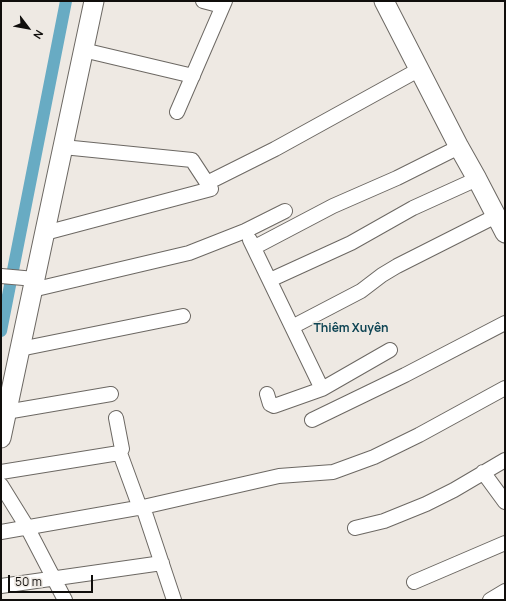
<!DOCTYPE html>
<html>
<head>
<meta charset="utf-8">
<style>
	body { margin:0 }
	#map { position:relative; width:506px; height:601px; overflow:hidden; background:#eee9e3; font-family:Manrope,sans-serif }
	canvas { display:block }
	.frame { position:absolute; inset:0; border:2px solid #100e0c; pointer-events:none }
	.north { position:absolute; left:8px; top:8px; width:40px; height:40px; -webkit-text-stroke:3px #eee9e3; paint-order:stroke; rotate:122deg; font-size:11px; font-weight:700; line-height:16px; text-align:center; color:#100e0c }
	.north::after { content:''; display:block; margin:auto; width:14px; height:18px; background:#100e0c; clip-path:polygon(50% 0,100% 100%,50% 72%,0 100%) }
	.scale { position:absolute; left:8px; top:575px; width:85px; height:18px; box-sizing:border-box; border:2px solid #100e0c; border-top:0; padding-left:5px; font-size:12px; line-height:14px; white-space:nowrap; color:#100e0c; -webkit-text-stroke:3px #eee9e3; paint-order:stroke }
</style>
</head>
<body>
<div id="map">
<canvas width="506" height="601"></canvas>
<div class="frame"></div>
<div class="north">N</div>
<div class="scale">50 m</div>
</div>
<script>
const ctx = document.querySelector('canvas').getContext('2d');
ctx.lineJoin = 'round';
const toPath = rows => new Path2D(rows.map(r => 'M' + r).join(''));
function stroke(path, color, width, dash) { ctx.strokeStyle = color; ctx.lineWidth = width; ctx.lineCap = dash ? 'butt' : 'round'; ctx.setLineDash(dash || []); ctx.stroke(path); }
function write(font, color, halo, rows, align = 'center') {
  ctx.font = font + ' Manrope,sans-serif'; ctx.lineWidth = 3; ctx.setLineDash([]); ctx.textBaseline = 'middle'; ctx.strokeStyle = halo; ctx.fillStyle = color; for (const [text, x, y, turn = 0] of rows) {
    ctx.save(); ctx.translate(x, y); ctx.rotate((+turn || 0) * Math.PI / 180); ctx.textAlign = isNaN(turn) ? turn : align; if (halo) ctx.strokeText(text, 0, 0); ctx.fillText(text, 0, 0); ctx.restore();
  }
}
stroke(toPath([
	[1,331,66,1]
]), '#68abc3', 12);
const street = toPath([
	[203,1,222,6],
	[83,50,193,76],
	[177,112,225,1],
	[207,183,275,149,420,69],
	[45,233,211,189,192,160,63,147],
	[250,240,322,389],
	[255,247,333,206,397,178,459,147],
	[1,276,35,279],
	[270,280,351,243,413,208,477,179],
	[32,290,189,253,245,231,285,211],
	[292,327,361,291,382,275,397,266,496,216],
	[20,349,183,316],
	[267,394,270,404,274,406,322,389,390,350],
	[6,412,111,394],
	[312,420,405,375,505,323],
	[121,456,140,508],
	[1,472,119,453,122,449,116,418],
	[483,472,505,502],
	[1,485,27,527,65,600],
	[143,507,174,600],
	[355,528,384,521,426,504,454,490,505,460],
	[1,532,143,507,279,476,333,472,374,457,419,435,505,388],
	[414,582,505,543],
	[1,586,162,563],
	[490,600,505,591]
]);
const secondary = toPath([
	[384,1,459,147,477,179,505,233],
	[1,438,94,1]
]);
stroke(street, '#6c6863', 16);
stroke(secondary, '#6c6863', 21);
stroke(street, '#fff', 14);
stroke(secondary, '#fff', 19);
write('bold 12px', '#0f4554', '#eee9e3', [
	["Thiêm Xuyên",351,329]
]);
</script>
</body>
</html>
